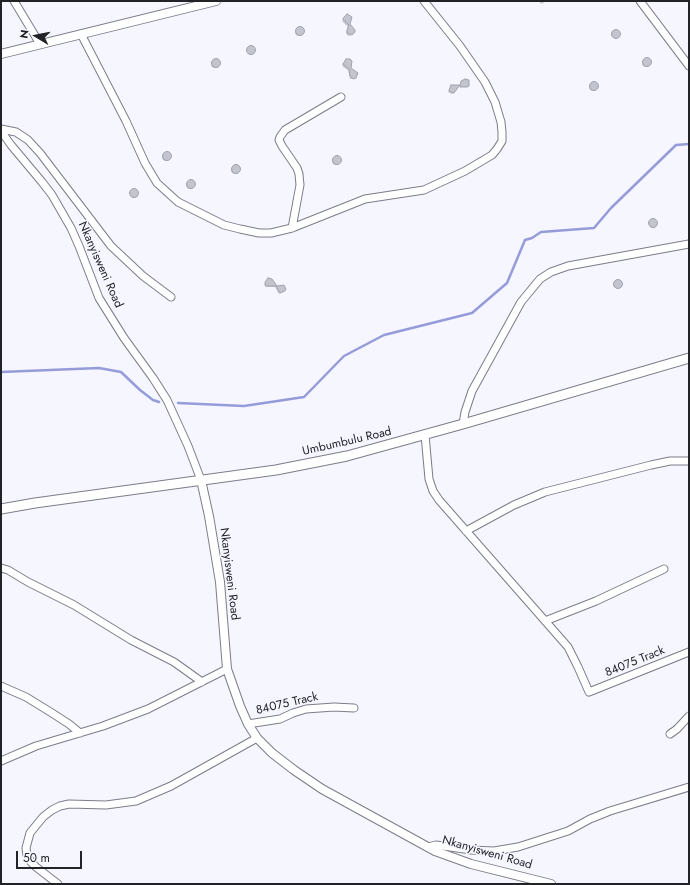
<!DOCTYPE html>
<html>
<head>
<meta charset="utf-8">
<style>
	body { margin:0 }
	#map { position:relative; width:690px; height:885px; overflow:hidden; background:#f5f6ff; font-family:Jost,sans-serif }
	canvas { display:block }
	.frame { position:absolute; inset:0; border:2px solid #222327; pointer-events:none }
	.north { position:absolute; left:16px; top:16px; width:40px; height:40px; -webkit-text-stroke:3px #f5f6ff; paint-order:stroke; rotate:280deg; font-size:11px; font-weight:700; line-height:16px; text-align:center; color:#222327 }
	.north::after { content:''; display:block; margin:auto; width:14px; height:18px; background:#222327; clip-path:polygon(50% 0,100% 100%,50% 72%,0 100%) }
	.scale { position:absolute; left:16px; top:851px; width:66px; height:18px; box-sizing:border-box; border:2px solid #222327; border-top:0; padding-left:5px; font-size:12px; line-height:14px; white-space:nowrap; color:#222327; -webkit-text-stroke:3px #f5f6ff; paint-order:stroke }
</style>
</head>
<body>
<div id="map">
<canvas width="690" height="885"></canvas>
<div class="frame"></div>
<div class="north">N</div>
<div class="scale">50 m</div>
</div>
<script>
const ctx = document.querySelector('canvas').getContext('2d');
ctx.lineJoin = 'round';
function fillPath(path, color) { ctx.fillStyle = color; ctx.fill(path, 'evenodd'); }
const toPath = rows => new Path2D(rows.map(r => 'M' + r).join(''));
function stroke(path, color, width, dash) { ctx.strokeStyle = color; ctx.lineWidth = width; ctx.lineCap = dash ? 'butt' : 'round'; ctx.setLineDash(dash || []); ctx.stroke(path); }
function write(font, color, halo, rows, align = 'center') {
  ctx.font = font + ' Jost,sans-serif'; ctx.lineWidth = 3; ctx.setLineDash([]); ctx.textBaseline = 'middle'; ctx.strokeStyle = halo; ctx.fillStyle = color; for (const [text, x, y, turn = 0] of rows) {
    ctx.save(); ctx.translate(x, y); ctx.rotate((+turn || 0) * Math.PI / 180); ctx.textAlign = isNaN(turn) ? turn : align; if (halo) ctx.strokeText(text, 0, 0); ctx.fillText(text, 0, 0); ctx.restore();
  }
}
fillPath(toPath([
	[539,1,547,1,541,4],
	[344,17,354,31,350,36,347,35,346,32,348,27,342,21],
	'295 32a4 4 0 1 1 8 0a4 4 0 1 1-8 0Z',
	'611 34a4 4 0 1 1 8 0a4 4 0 1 1-8 0Z',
	'247 51a4 4 0 1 1 8 0a4 4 0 1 1-8 0Z',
	'642 63a4 4 0 1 1 8 0a4 4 0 1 1-8 0Z',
	[346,60,354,78,353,79,350,79,348,70,343,67,342,64],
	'211 64a4 4 0 1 1 8 0a4 4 0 1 1-8 0Z',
	'589 87a4 4 0 1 1 8 0a4 4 0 1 1-8 0Z',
	[450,88,454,93,452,94,448,92],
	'162 157a4 4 0 1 1 8 0a4 4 0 1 1-8 0Z',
	'332 161a4 4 0 1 1 8 0a4 4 0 1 1-8 0Z',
	'231 170a4 4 0 1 1 8 0a4 4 0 1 1-8 0Z',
	'186 185a4 4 0 1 1 8 0a4 4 0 1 1-8 0Z',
	'130 194a4 4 0 1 1 8 0a4 4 0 1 1-8 0Z',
	'649 224a4 4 0 1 1 8 0a4 4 0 1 1-8 0Z',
	[271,280,276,287,284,286,284,291,279,294,275,287,266,287,264,285,265,282],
	[617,280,621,282,621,286,615,288,613,286]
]), '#0003');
stroke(toPath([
	[1,372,99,368,121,372,140,390,153,400,159,402],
	[178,403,244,406,304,397,344,356,384,335,472,313,507,283,525,240,532,238,541,232,594,228,611,208,676,145,689,144]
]), '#969bd9', 2.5);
const building = toPath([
	[347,14,352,17,350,24,355,30,355,32,352,35,347,33,347,30,349,25,343,19,344,17,347,14],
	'295.5 31a4.5 4.5 0 1 1 9 0a4.5 4.5 0 1 1-9 0Z',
	'611.5 34a4.5 4.5 0 1 1 9 0a4.5 4.5 0 1 1-9 0Z',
	'246.5 50a4.5 4.5 0 1 1 9 0a4.5 4.5 0 1 1-9 0Z',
	'642.5 62a4.5 4.5 0 1 1 9 0a4.5 4.5 0 1 1-9 0Z',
	'211.5 63a4.5 4.5 0 1 1 9 0a4.5 4.5 0 1 1-9 0Z',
	[346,59,350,59,352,61,351,68,358,73,356,78,353,79,350,76,349,69,343,64,346,59],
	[465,79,469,80,469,86,467,87,460,87,461,81,465,79],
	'589.5 86a4.5 4.5 0 1 1 9 0a4.5 4.5 0 1 1-9 0Z',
	[451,85,460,85,454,93,450,92,449,90,451,85],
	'162.5 156a4.5 4.5 0 1 1 9 0a4.5 4.5 0 1 1-9 0Z',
	'332.5 160a4.5 4.5 0 1 1 9 0a4.5 4.5 0 1 1-9 0Z',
	'231.5 169a4.5 4.5 0 1 1 9 0a4.5 4.5 0 1 1-9 0Z',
	'186.5 184a4.5 4.5 0 1 1 9 0a4.5 4.5 0 1 1-9 0Z',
	'129.5 193a4.5 4.5 0 1 1 9 0a4.5 4.5 0 1 1-9 0Z',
	'648.5 223a4.5 4.5 0 1 1 9 0a4.5 4.5 0 1 1-9 0Z',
	[268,278,272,279,277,286,284,285,286,289,285,291,280,293,276,286,266,286,265,282,268,278],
	'613.5 284a4.5 4.5 0 1 1 9 0a4.5 4.5 0 1 1-9 0Z'
]);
fillPath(building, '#c2c4cf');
stroke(building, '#a2a3ad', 1);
const minor = toPath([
	[14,1,40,44],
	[640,1,689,66],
	[81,34,126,121,145,163,157,183,178,202,224,225,240,229,259,233,271,233,292,228,365,199,424,190,465,171,492,155,497,149,502,141,502,132,501,122,495,102,485,82,460,46,424,1],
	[1,129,16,132,28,140,40,153,111,246,143,276,171,297],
	[1,131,11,145,42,182,52,195,71,228,79,246,99,298,124,338,153,378,167,400,188,446,201,480],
	[292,228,300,185,299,174,297,168,282,146,279,140,280,137,285,130,341,97],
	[463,424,465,412,472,391,521,302,540,279,551,272,568,266,689,244],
	[425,435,429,479,433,491,439,500,568,647,578,667,589,692,689,652],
	[466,531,514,505,545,492,651,465,670,461,689,461],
	[1,568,8,570,28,582,74,605,131,640,174,662,202,682],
	[545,621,596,601,664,569],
	[1,686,26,697,52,713,69,724,80,733],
	[248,724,280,719,293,713,306,709,334,707,354,708],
	[670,734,677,729,689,716],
	[1,761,36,746,103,726,148,709,227,669],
	[428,847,436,845,471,850,494,851,518,847,568,831,590,819,610,811,689,787],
	[58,884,36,867,31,862,27,855,26,848,30,833,43,817,52,810,60,806,69,804,106,805,136,801,171,786,257,738]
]);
const tertiary = toPath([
	[1,54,216,1],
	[201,480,209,516,220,582,227,669,240,706,248,724,257,738,272,753,294,770,322,789,435,851,471,864,551,884]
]);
const secondary = toPath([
	[1,509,35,503,276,470,347,456,463,424,689,358]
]);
stroke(minor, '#7c7d87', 9);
stroke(tertiary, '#7c7d87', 10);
stroke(secondary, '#7c7d87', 11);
stroke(minor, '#fff', 7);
stroke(tertiary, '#fff', 8);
stroke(secondary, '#fff', 9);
write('12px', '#222327', '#f5f6ff', [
	["Nkanyisweni Road",100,265,66],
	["Umbumbulu Road",347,442,-13],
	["Nkanyisweni Road",229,574,83],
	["84075 Track",635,662,-22],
	["84075 Track",287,704,-13],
	["Nkanyisweni Road",487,853,16]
]);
</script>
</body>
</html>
